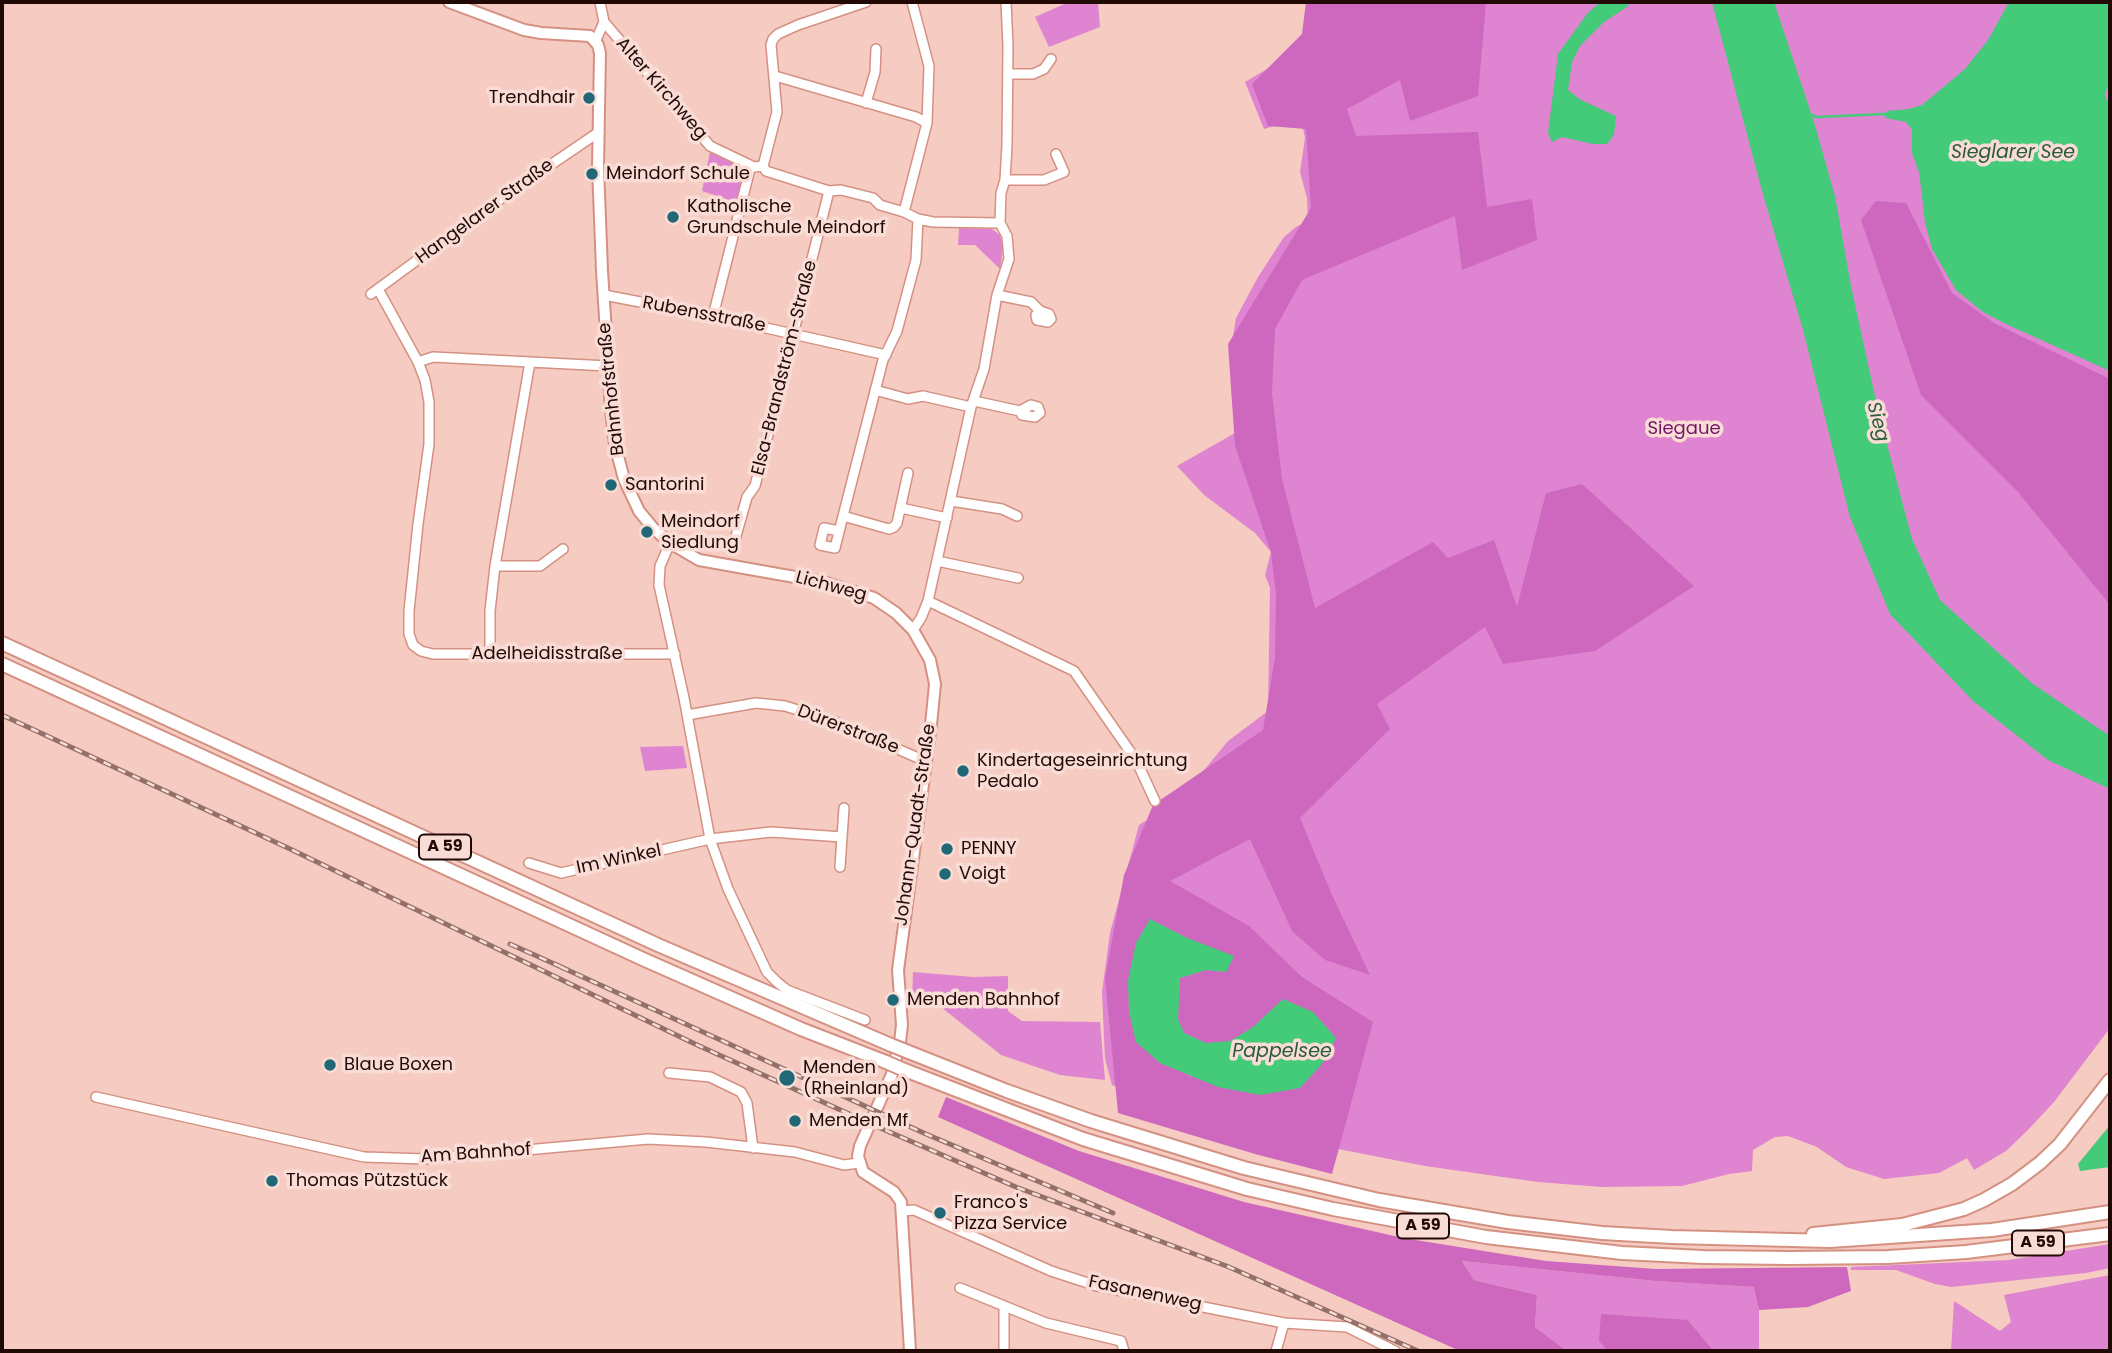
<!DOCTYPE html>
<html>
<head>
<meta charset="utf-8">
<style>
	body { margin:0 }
	#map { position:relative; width:2112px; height:1353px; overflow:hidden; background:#f6cbc1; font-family:Poppins,sans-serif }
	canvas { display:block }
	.frame { position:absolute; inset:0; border:4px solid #210a06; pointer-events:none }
</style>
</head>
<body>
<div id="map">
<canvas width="2112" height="1353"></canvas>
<div class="frame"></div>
</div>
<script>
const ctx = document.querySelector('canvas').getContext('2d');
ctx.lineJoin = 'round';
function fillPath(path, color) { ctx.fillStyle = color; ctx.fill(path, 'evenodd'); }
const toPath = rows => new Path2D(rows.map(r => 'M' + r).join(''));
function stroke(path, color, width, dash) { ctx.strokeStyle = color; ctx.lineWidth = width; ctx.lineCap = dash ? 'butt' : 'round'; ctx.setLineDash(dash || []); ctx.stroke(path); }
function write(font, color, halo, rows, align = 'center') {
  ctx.font = font + ' Poppins,sans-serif'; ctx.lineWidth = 7; ctx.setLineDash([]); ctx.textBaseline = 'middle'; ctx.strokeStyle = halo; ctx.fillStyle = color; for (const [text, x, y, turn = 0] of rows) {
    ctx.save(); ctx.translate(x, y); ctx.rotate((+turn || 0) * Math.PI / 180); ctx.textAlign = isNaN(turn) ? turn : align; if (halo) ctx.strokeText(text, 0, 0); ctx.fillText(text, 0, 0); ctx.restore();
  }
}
fillPath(toPath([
	[1069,2,1098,2,1100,27,1049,47,1035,17],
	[1309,2,2110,2,2110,1028,2054,1102,2028,1130,2006,1151,1974,1170,1967,1158,1939,1173,1884,1179,1846,1167,1817,1147,1788,1136,1775,1137,1753,1150,1752,1171,1729,1174,1682,1186,1602,1187,1538,1182,1425,1166,1333,1148,1130,1093,1112,1085,1105,1059,1102,992,1110,933,1139,825,1160,812,1205,769,1228,741,1268,711,1270,588,1265,575,1271,552,1255,533,1204,495,1177,466,1235,433,1231,383,1232,342,1236,318,1258,277,1284,237,1296,227,1308,221,1307,198,1300,172,1305,138,1301,118,1264,129,1245,82,1299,50],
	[710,152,743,164,746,171,738,203,702,191],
	[959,228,992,229,1000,235,1003,247,1000,269,975,245,958,245],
	[683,746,687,768,645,771,640,747],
	[913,972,973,977,1008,976,1008,1011,1022,1021,1100,1022,1105,1080,1060,1075,1001,1055,936,1003,912,1002],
	[2110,1244,2110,1268,2086,1273,1951,1287,1935,1284,1896,1270,1851,1270,1851,1267,2009,1260],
	[1462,1261,1655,1281,1755,1287,1759,1310,1759,1351,1714,1351,1688,1320,1599,1341,1607,1351,1567,1351,1535,1327,1537,1295,1474,1280],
	[2110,1275,2110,1351,1951,1351,1954,1301,2000,1331,2011,1322,2004,1295]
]), '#df84d0');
fillPath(toPath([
	[1306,2,1486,2,1478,96,1410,121,1400,80,1347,109,1356,136,1478,132,1487,207,1532,199,1537,240,1462,270,1455,216,1302,280,1275,329,1272,393,1282,479,1315,608,1433,542,1448,558,1494,540,1517,607,1546,493,1582,484,1694,586,1595,651,1503,664,1485,627,1377,704,1390,729,1300,818,1332,895,1370,975,1325,960,1292,931,1250,839,1170,881,1249,926,1302,977,1373,1022,1332,1174,1255,1154,1118,1113,1105,978,1124,875,1153,805,1263,730,1275,657,1276,594,1271,552,1235,446,1228,344,1311,208,1306,129,1268,126,1252,84,1302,34],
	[1150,919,1185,937,1226,972,1206,970,1180,978,1178,1019,1184,1033,1206,1043,1230,1042,1253,1027,1191,1077,1137,1042,1129,1012,1128,981],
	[1876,201,1906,203,1952,293,1994,323,2110,379,2110,605,2018,492,1921,395,1861,220],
	[946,1097,1079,1151,1244,1202,1403,1238,1546,1261,1656,1269,1847,1267,1851,1291,1808,1307,1759,1310,1754,1287,1655,1281,1462,1261,1474,1280,1537,1295,1535,1327,1567,1351,1460,1351,938,1117],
	[1601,1314,1688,1320,1714,1351,1607,1351,1599,1341]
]), '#ce68be');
fillPath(toPath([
	[1600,2,1630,2,1627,7,1604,22,1580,46,1572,62,1568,90,1581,100,1616,116,1614,135,1607,144,1593,144,1562,137,1552,142,1548,133,1558,54,1587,14],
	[1712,2,1774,2,1814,122,1835,196,1851,286,1878,410,1912,539,1940,600,2033,684,2110,736,2110,789,2048,760,1973,701,1890,614,1850,517,1803,330,1762,191],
	[2009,2,2110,2,2110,80,2105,94,2107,101,2110,102,2110,371,2008,325,1983,312,1956,290,1932,249,1925,222,1919,172,1912,153,1912,130,1906,122,1886,118,1885,114,1887,111,1909,109,1922,105,1965,69,1988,40],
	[1150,919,1185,937,1234,956,1226,972,1206,970,1180,978,1178,1019,1184,1033,1206,1043,1230,1041,1253,1027,1283,999,1313,1012,1336,1038,1322,1064,1300,1088,1260,1095,1218,1087,1160,1063,1136,1042,1129,1012,1128,981,1136,943],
	[2110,1125,2110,1167,2080,1171,2078,1164]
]), '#43cb7a');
stroke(toPath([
	[1808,114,1817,117,1885,114]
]), '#43cb7a', 2.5);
const minor = toPath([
	[912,2,929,66,927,123],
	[604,22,710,146,754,167,763,166,766,171,829,191,841,190,873,198,880,205,904,212,918,219,933,222,1000,223],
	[596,40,604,22,600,2],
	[1008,74,1033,74,1044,69,1051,59],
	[775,76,916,117,927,123,904,212],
	[866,103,875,72,876,49],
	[763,166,777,112,771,45,773,39,778,34,798,25,866,2],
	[1005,180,1044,180,1064,172,1056,154],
	[378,289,418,362,425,380,429,402,429,444,418,524,409,611,409,634,413,645,421,651,433,654,675,654],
	[371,294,496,202,599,132],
	[604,295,713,316,886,355],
	[997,295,1031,302,1040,311,1036,315,1037,320,1048,322,1051,319,1049,314,1040,311],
	[713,316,750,169,747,164],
	[418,362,433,357,608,366],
	[875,390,908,399,923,396,971,407],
	[974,401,1020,411,1022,415,1035,417,1040,413,1038,407,1031,405,1020,411],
	[908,473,897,523,894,527,889,529,843,516,883,360,897,331,916,260,918,219],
	[951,501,1002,509,1017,516],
	[901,508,947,518],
	[839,531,824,528,820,545,835,548,843,516],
	[670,543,660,566,659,585,684,698,710,839,728,889,767,972,777,982,787,990,865,1020],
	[734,543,747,497,755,486,829,191],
	[937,561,1018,578],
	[495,566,540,566,563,549],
	[928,601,1074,671,1136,760,1155,801],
	[913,630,921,618,928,601,971,407,984,369,997,295,1009,259,1007,236,1000,223,1001,193,1005,180,1007,145,1008,45,1006,2],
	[490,653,490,611,495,566,530,362],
	[687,715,756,703,785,706,836,722,925,761],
	[529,863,561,873,710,839,771,832,842,837,844,808],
	[840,867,842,837],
	[669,1073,710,1077,741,1092,747,1103,753,1148],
	[96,1097,364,1157,426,1159,648,1139,706,1142,795,1152,844,1165,859,1163],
	[903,1211,914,1210,1051,1271,1097,1286,1284,1323,1347,1327,1395,1351],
	[960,1288,1046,1323,1121,1341,1124,1351],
	[1004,1351,1004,1306],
	[1276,1351,1284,1323]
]);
const major = toPath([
	[449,2,524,30,541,33,590,36,598,45,600,53,598,167,602,271,611,410,615,445,624,479,639,511,653,528,670,543,699,560,823,582,874,598,896,613,913,630,930,660,935,684,931,725,898,970,902,1025,900,1042,892,1074,860,1146,858,1156,863,1172,894,1192,901,1202,910,1351]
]);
const highway = toPath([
	[2,643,658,945,891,1045],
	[2,664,645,960,801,1029,886,1062],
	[906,1051,1007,1091,1091,1121,1244,1168,1379,1200,1508,1222,1602,1233,1672,1237,1830,1241,1992,1230,2110,1212],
	[902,1069,1083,1139,1247,1189,1333,1209,1486,1237,1622,1253,1703,1257,1790,1258,1888,1257,1966,1252,2110,1234],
	[1813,1234,1902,1225,1964,1209,1984,1200,2012,1184,2040,1163,2060,1144,2110,1080]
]);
stroke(minor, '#d49182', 12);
stroke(major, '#d49182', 14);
stroke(highway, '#d49182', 16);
stroke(minor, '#fff', 9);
stroke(major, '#fff', 10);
stroke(highway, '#fff', 12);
const rail = toPath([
	[2,715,288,848,695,1044,878,1127,1016,1187,1229,1267,1418,1351],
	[510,944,568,970],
	[561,967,926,1134,1113,1213]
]);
stroke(rail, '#93716a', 5);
stroke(rail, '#f9dcd5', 2.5, [8]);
const highwayBridge = toPath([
	[891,1045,906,1051],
	[886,1062,902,1069]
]);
stroke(highwayBridge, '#d49182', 16, []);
stroke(highwayBridge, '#fff', 12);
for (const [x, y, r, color] of [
	[589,98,7,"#216876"],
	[592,174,7,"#216876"],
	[673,217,7,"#216876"],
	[611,485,7,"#216876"],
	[647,532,7,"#216876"],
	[963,771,7,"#216876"],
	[947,849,7,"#216876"],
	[945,874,7,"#216876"],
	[893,1000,7,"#216876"],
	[330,1065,7,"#216876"],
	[787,1078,9,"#216876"],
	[795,1121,7,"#216876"],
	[272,1181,7,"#216876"],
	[940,1213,7,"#216876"]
]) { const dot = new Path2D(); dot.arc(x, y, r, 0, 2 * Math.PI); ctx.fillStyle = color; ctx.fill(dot); stroke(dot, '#f9dcd5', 2.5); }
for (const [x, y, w] of [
	[445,847,52],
	[1423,1226,52],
	[2038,1243,52]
]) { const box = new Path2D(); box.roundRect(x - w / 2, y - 12.5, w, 25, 5); ctx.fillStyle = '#f9dcd5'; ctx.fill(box); stroke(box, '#210a06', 2); }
write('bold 16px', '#210a06', null, [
	["A 59",445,847],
	["A 59",1423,1226],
	["A 59",2038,1243]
]);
write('18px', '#210a06', '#f9dcd5', [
	["Alter Kirchweg",661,89,49],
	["Hangelarer Straße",485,212,-36],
	["Rubensstraße",704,315,11],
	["Elsa-Brandström-Straße",785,368,-76],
	["Bahnhofstraße",612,389,-96],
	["Lichweg",831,587,15],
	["Adelheidisstraße",547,654],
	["Dürerstraße",848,730,21],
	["Johann-Quadt-Straße",916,825,-82],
	["Im Winkel",619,860,-12],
	["Am Bahnhof",476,1154,-4],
	["Fasanenweg",1145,1294,12]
]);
write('18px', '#210a06', '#f9dcd5', [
	["Trendhair",575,98,"right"],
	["Meindorf Schule",606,174],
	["Katholische",687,207],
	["Grundschule Meindorf",687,228],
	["Santorini",625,485],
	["Meindorf",661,522],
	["Siedlung",661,543],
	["Kindertageseinrichtung",977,761],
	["Pedalo",977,782],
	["PENNY",961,849],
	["Voigt",959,874],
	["Menden Bahnhof",907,1000],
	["Blaue Boxen",344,1065],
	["Menden",803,1068],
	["(Rheinland)",803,1089],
	["Menden Mf",809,1121],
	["Thomas Pützstück",286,1181],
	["Franco's",954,1203],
	["Pizza Service",954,1224]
], 'left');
write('18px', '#731568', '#f9dcd5', [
	["Siegaue",1684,429]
]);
write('italic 19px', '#285b3a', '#f9dcd5', [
	["Sieglarer See",2013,153],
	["Sieg",1877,422,75],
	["Pappelsee",1282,1052]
]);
</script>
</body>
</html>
